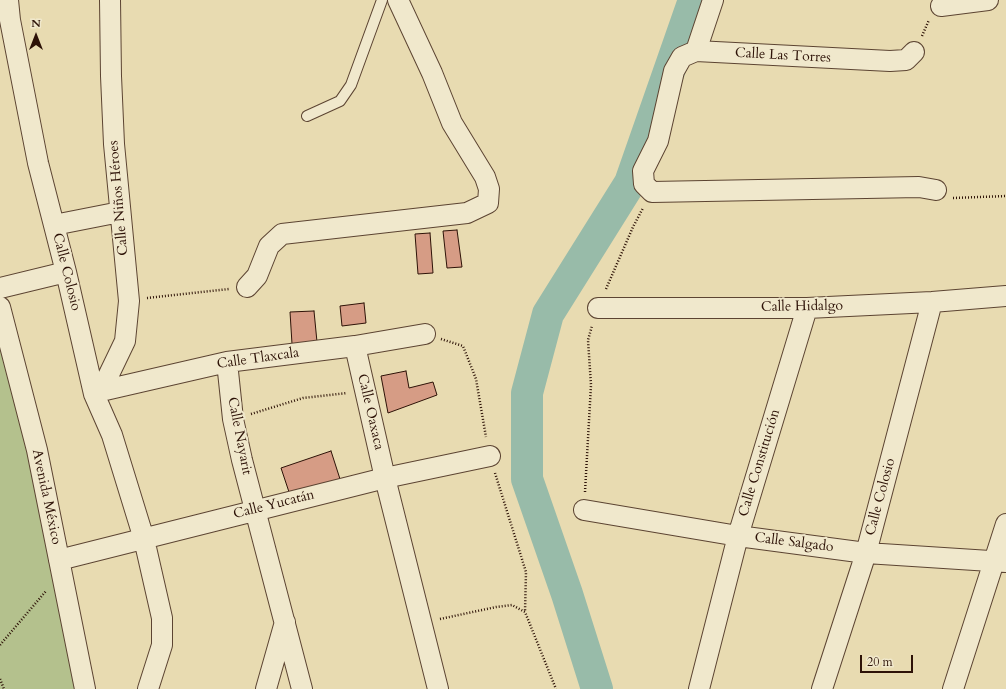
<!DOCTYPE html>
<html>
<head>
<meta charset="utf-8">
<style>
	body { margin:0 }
	#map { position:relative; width:1006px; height:689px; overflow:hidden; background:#e8dbb1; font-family:Cardo,serif }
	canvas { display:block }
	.north { position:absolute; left:16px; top:16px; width:40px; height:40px; -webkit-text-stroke:3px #f0e8cc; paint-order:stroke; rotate:0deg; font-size:11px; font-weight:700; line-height:16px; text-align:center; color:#2d1207 }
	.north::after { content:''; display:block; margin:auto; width:14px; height:18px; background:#2d1207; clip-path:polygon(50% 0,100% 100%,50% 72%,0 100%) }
	.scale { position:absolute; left:860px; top:655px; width:53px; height:18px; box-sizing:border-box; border:2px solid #2d1207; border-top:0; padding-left:5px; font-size:12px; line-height:14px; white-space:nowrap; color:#2d1207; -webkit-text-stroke:3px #f0e8cc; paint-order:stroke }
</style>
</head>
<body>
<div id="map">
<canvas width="1006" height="689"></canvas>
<div class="north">N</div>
<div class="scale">20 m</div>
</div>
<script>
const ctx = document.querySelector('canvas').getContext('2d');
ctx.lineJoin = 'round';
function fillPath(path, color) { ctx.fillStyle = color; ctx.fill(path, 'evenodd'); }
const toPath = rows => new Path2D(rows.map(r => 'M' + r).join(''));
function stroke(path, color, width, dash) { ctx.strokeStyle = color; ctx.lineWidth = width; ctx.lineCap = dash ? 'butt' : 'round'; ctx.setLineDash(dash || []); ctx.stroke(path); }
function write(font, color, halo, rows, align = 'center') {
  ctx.font = font + ' Cardo,serif'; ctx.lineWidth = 4; ctx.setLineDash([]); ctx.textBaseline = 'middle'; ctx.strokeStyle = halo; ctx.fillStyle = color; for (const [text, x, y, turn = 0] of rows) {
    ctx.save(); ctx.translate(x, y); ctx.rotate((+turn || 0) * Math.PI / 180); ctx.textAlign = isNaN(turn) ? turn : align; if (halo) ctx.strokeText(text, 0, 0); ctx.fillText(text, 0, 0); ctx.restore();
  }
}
fillPath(toPath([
	[0,307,85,689,0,689]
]), '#b4c18d');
stroke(toPath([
	[597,689,567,594,527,479,527,393,548,314,630,183,694,0]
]), '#98bba9', 32);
const building = toPath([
	[457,230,462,267,447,268,443,231,457,230],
	[430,233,433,273,418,274,415,234,430,233],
	[364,303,366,323,342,326,340,306,364,303],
	[314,311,317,342,292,344,290,312,314,311],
	[406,371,409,388,433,382,437,395,388,413,381,376,406,371],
	[331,451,340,479,290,495,281,468,331,451]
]);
fillPath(building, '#d69c85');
stroke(building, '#2d1207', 1);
const lane = toPath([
	[307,116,340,101,351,85,382,0]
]);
const street = toPath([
	[8,0,10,20,38,163,66,272,94,394,112,435,144,539,162,618,162,645,148,689],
	[713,0,696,51,682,57,674,71,658,141,643,171,644,184,652,192,919,187,936,190],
	[941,6,988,0],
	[696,51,890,61,906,60,914,52],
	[54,225,120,212],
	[247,287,257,276,269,246,282,234,467,213,488,203,489,189,485,177,452,123,432,73,398,0],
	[0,288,66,272],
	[0,307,37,450,85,689],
	[598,308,807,308,932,302,1006,296],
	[355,346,385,478,438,689],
	[227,362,233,419,242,460,302,689],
	[101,391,125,341,129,301,114,144,111,76,110,0],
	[94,394,101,391,227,362,355,346,425,334],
	[584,510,738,536,866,553,1006,562],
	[59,560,385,478,490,456],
	[266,689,285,622],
	[699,689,738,536,807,308],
	[822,689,866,553,932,302],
	[953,689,1006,524]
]);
stroke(lane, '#5c4432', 12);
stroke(street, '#5c4432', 22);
stroke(toPath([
	[922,36,929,20],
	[953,198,1006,196],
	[606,289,633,227,643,208],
	[147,298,229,289],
	[441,339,463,346,476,379,486,437],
	[251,414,303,398,347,393],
	[495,473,526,572,525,612],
	[585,492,591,385,588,340,592,326],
	[440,619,496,607,512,605,525,612,556,689],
	[0,645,46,591],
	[0,679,4,689]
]), '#2d1207', 2.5, [1, 2]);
stroke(lane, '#f0e8cc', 10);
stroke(street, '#f0e8cc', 20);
write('14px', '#2d1207', '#f0e8cc', [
	["Calle Las Torres",783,56,3],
	["Calle Niños Héroes",119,198,-95],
	["Calle Colosio",66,272,76],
	["Calle Hidalgo",802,307,-1],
	["Calle Tlaxcala",258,359,-8],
	["Calle Oaxaca",370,412,77],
	["Calle Nayarit",239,436,79],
	["Calle Constitución",760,463,-73],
	["Avenida México",46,497,78],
	["Calle Colosio",881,497,-75],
	["Calle Yucatán",274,505,-14],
	["Calle Salgado",794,543,7]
]);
</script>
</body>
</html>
